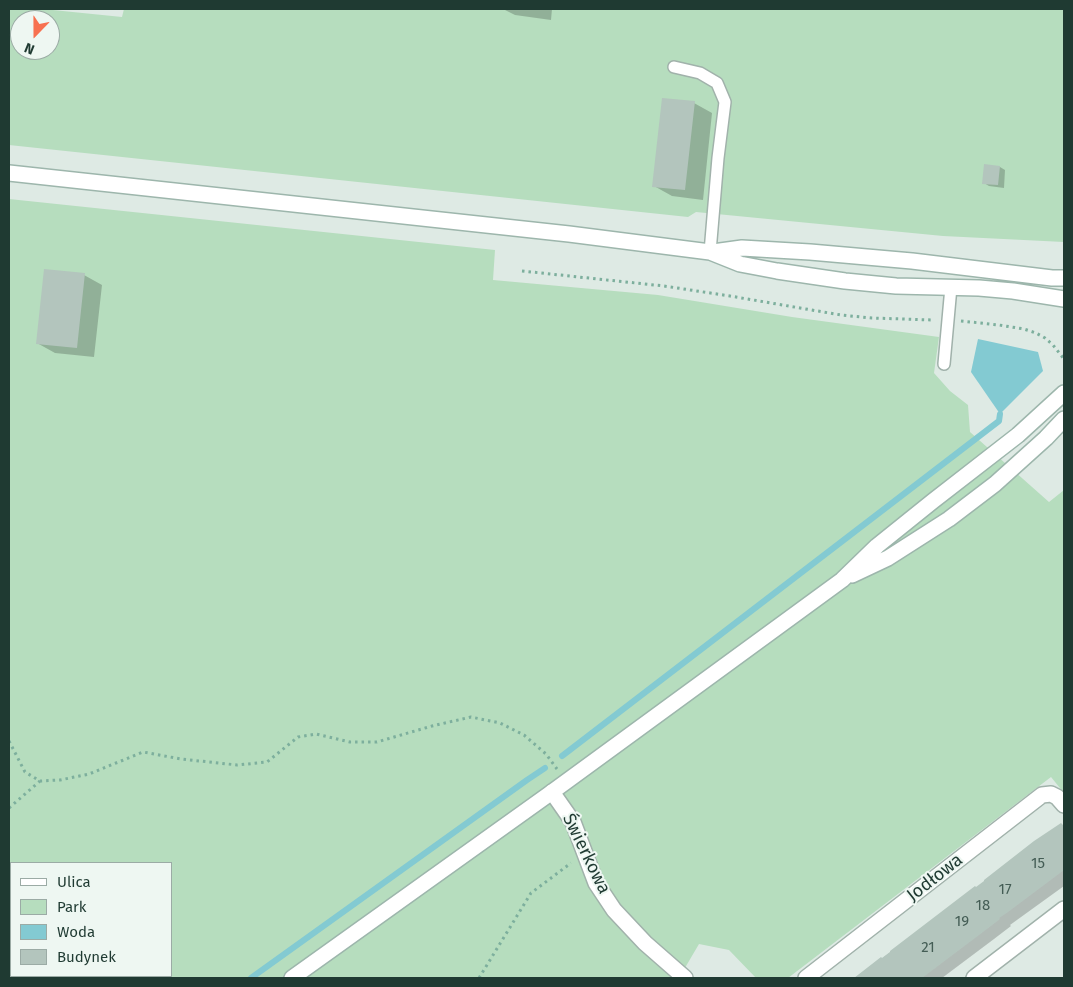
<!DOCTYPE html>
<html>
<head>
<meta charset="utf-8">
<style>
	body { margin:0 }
	#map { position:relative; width:1073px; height:987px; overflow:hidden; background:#deeae4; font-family:"Fira Sans",sans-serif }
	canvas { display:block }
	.frame { position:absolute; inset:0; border:10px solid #1f3a32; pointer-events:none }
	.legend { position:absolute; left:10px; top:862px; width:162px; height:115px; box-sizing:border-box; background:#eef7f2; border:1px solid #9baba5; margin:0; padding:6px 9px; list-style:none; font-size:15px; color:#1f3a32 }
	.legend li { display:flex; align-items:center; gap:10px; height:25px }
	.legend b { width:25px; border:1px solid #9baba5 }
	.north { position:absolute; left:10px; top:10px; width:50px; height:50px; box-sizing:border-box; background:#eef7f2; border:1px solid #9baba5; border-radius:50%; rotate:202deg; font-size:14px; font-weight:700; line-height:20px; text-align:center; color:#1f3a32 }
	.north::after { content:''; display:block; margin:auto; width:18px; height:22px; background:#f77150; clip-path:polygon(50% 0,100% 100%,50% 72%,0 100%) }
</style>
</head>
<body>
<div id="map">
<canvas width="1073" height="987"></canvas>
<div class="frame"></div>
<ul class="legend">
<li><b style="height:6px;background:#fff"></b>Ulica</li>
<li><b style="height:14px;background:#b6ddbe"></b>Park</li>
<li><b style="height:14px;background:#83cad2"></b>Woda</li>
<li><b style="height:14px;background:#b3c5bd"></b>Budynek</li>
</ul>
<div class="north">N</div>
</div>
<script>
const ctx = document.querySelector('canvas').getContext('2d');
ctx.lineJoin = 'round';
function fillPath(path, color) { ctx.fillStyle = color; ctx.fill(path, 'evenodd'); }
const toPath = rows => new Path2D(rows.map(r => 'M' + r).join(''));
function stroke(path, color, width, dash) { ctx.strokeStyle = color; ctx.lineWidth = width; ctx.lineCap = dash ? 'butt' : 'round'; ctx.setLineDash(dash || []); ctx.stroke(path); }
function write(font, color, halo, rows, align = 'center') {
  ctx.font = font + ' "Fira Sans",sans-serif'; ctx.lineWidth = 4; ctx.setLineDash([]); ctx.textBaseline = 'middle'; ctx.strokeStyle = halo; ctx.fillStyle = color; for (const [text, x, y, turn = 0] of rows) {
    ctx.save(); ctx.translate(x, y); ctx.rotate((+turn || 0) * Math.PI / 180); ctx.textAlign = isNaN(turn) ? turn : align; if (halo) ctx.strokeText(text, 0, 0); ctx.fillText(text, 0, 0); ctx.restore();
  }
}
fillPath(toPath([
	[9,9,43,9,122,17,124,9,1064,9,1064,242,943,236,696,212,688,217,9,145],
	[20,20,50,20,50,50,20,50],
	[9,199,495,250,493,280,658,295,792,317,939,337,934,373,950,391,968,405,970,432,1049,502,1064,490,1064,793,1051,777,788,978,756,978,729,950,699,944,679,978,9,978],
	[11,863,171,863,171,976,11,976]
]), '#b6ddbe');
fillPath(toPath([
	[978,339,1038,352,1043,371,1000,414,971,372]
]), '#83cad2');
fillPath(toPath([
	[503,9,552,9,551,20,515,15],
	[694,103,712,113,703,200,672,196,654,186],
	[985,165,1000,167,1005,170,1004,188,989,186,984,183],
	[84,275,102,285,94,357,55,353,37,343],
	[1061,824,1064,826,1064,886,1010,925,1011,926,994,939,942,978,856,978]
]), '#0003');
stroke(toPath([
	[562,756,999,421,1000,414],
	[251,978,527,780,545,768]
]), '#83cad2', 6);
fillPath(toPath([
	[662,98,695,101,685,190,652,187],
	[984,164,1000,166,998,185,982,184],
	[44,269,85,273,77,348,36,344],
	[1061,823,1064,826,1064,870,1008,912,999,918,1000,919,983,932,922,978,854,978,881,957,882,958,890,952,890,951,975,886,976,887,984,881,984,880,1034,841]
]), '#b3c5bd');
const service = toPath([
	[674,67,700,73,717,83,725,102,718,158,710,252],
	[944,364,951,287]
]);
const minor = toPath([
	[552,792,573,822,596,883,614,910,645,943,685,978],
	[806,978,1042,795,1051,794,1057,797,1064,805],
	[974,978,1064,909]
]);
const secondary = toPath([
	[9,173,569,234,710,252,740,264,777,271,845,281,896,286,979,288,1013,291,1064,299],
	[713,252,742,248,810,252,912,261,1052,278,1064,278],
	[852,575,888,558,949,519,995,484,1046,438,1064,419],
	[292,978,552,792,842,580,877,546,933,501,1018,435,1064,393]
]);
stroke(service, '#a1b2ab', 14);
stroke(minor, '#a1b2ab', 18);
stroke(secondary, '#9db6ac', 18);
stroke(toPath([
	[522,271,664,286,730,296,841,315,872,318,932,320],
	[961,321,999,325,1024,329,1036,333,1045,338,1053,345,1064,359],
	[9,741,25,772,40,781,60,780,89,774,143,752,181,759,237,765,267,762,298,737,316,734,350,742,377,742,432,726,471,717,500,723,524,735,546,754,557,769],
	[9,808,40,781],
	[479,978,531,893,571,863]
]), '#7daf9d', 3, [2.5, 4]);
stroke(service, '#fff', 11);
stroke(minor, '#fff', 15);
stroke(secondary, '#fff', 15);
write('15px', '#445d55', null, [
	["15",1038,864],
	["17",1005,890],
	["18",983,906],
	["19",962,922],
	["21",928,948]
]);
write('18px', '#1f3a32', '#eef7f2', [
	["Świerkowa",586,854,64],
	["Jodłowa",935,878,-38]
]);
</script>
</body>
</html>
